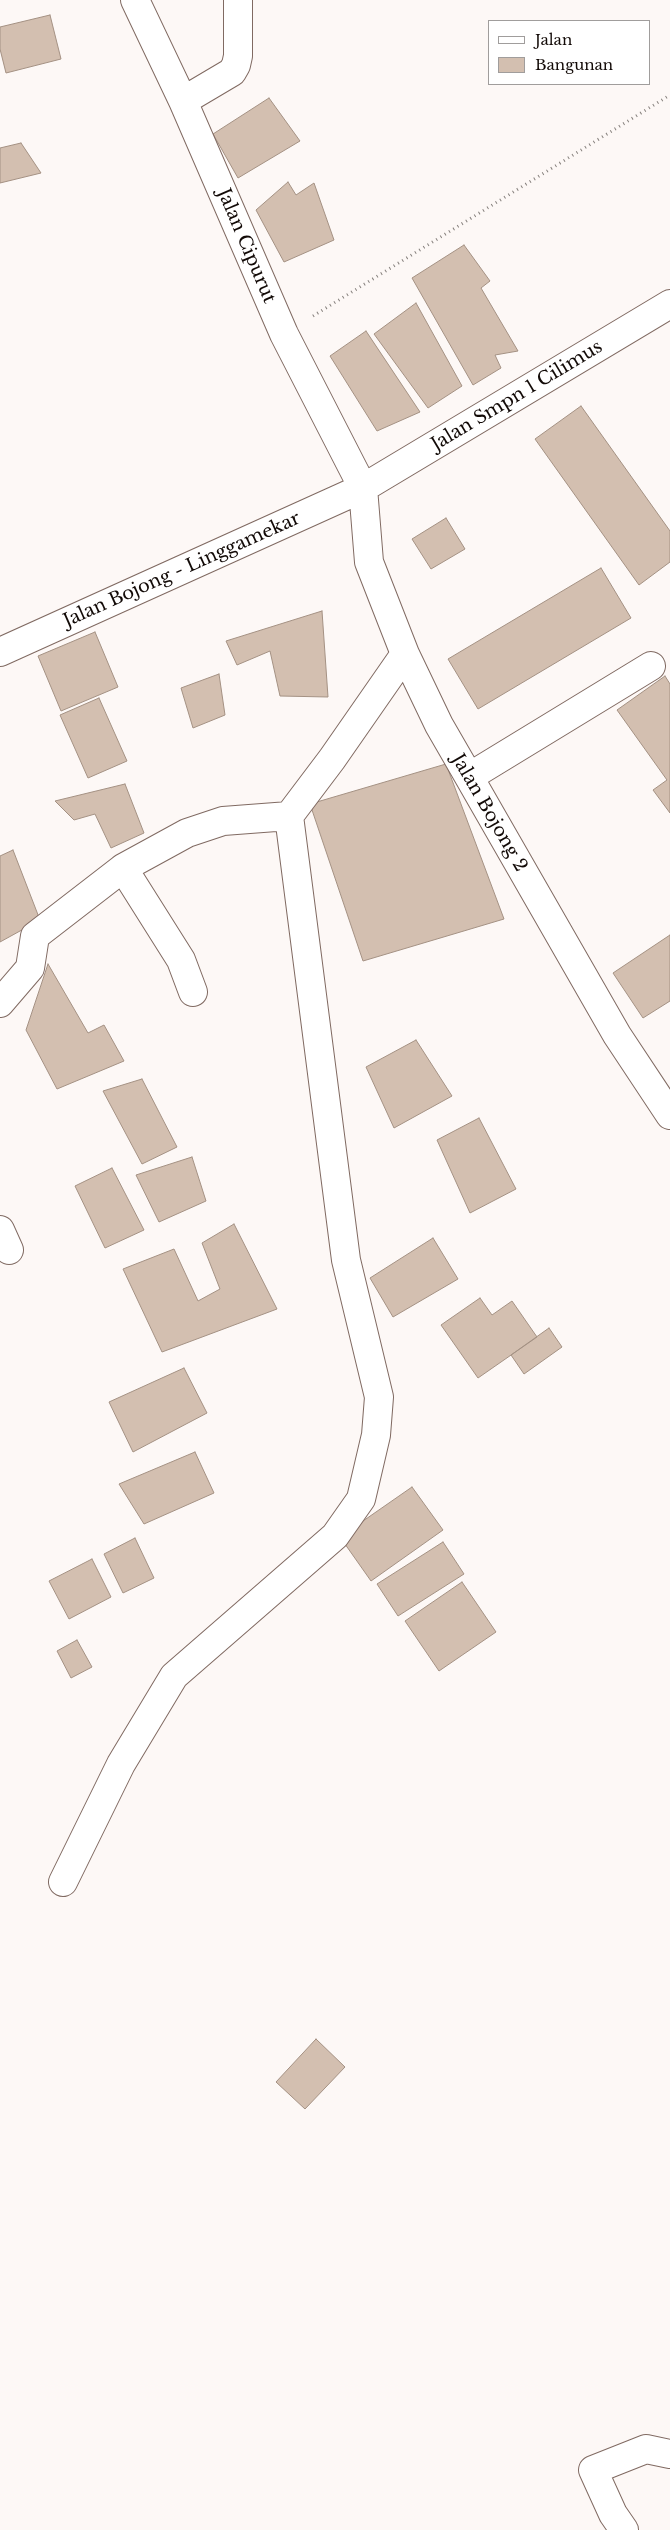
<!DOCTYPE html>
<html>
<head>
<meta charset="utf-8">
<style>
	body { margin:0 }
	#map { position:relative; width:670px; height:2530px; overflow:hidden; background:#fdf8f6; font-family:"Libre Baskerville",serif }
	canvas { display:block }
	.legend { position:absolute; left:488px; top:20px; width:162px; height:65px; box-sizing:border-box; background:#fff; border:1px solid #a09d9c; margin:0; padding:6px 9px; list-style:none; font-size:15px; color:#120a07 }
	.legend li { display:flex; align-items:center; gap:10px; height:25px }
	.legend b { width:25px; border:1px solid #a09d9c }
</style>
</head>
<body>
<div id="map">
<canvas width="670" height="2530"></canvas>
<ul class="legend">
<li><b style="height:6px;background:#fff"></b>Jalan</li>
<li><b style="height:14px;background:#d3bfb0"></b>Bangunan</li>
</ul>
</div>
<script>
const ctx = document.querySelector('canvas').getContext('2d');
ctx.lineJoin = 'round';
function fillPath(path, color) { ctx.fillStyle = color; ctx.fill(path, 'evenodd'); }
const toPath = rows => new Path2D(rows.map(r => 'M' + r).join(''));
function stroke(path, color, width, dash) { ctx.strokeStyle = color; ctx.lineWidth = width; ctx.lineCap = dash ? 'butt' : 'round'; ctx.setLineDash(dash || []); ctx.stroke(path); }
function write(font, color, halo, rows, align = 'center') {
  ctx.font = font + ' "Libre Baskerville",serif'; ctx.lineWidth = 4; ctx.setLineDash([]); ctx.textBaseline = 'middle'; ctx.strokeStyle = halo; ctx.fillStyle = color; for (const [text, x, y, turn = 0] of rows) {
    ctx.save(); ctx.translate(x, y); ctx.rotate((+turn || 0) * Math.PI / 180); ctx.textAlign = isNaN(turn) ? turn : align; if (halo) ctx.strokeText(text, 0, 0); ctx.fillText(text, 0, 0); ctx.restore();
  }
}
const building = toPath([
	[50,15,61,59,6,73,0,49,0,27,50,15],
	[269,98,300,141,238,178,213,134,269,98],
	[21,143,41,173,0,183,0,148,21,143],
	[288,182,296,195,314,183,334,240,284,262,256,210,288,182],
	[464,245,490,281,481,288,518,351,495,355,501,368,473,385,412,278,464,245],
	[416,303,462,386,428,408,374,334,416,303],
	[366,331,420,412,377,431,330,356,366,331],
	[581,406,670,531,670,562,639,585,535,439,581,406],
	[446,518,465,549,431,569,412,539,446,518],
	[601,568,631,618,478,709,448,659,601,568],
	[322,611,328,697,280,696,270,651,237,665,226,641,322,611],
	[95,632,118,687,61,711,38,656,95,632],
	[219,674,225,715,193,728,181,688,219,674],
	[665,676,670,684,670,813,653,790,667,780,617,710,665,676],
	[99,698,127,761,88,778,60,715,99,698],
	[446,764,504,919,363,961,310,804,446,764],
	[125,784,144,833,111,848,95,814,74,820,55,801,125,784],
	[13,850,40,920,0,942,0,856,13,850],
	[670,935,670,1001,643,1018,613,973,670,935],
	[48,964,88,1033,104,1025,124,1061,57,1089,26,1030,48,964],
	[416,1040,452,1096,394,1128,366,1067,416,1040],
	[142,1079,177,1147,142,1164,103,1091,142,1079],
	[479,1118,516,1189,470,1213,437,1140,479,1118],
	[192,1157,206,1201,159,1222,136,1175,192,1157],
	[112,1168,144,1230,105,1248,75,1186,112,1168],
	[234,1224,277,1309,162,1352,123,1269,174,1249,198,1301,220,1289,202,1243,234,1224],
	[433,1238,458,1279,393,1317,370,1278,433,1238],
	[480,1298,492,1315,512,1301,537,1337,478,1378,441,1325,480,1298],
	[549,1328,562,1347,524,1374,511,1355,549,1328],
	[184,1368,207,1413,133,1452,109,1402,184,1368],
	[195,1452,214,1493,144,1524,119,1484,195,1452],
	[412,1487,443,1530,371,1581,340,1537,412,1487],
	[135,1538,154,1578,123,1593,104,1554,135,1538],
	[443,1542,464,1574,398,1616,377,1584,443,1542],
	[92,1559,111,1597,69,1619,49,1581,92,1559],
	[462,1582,496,1632,439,1671,405,1621,462,1582],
	[77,1640,92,1667,71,1678,57,1651,77,1640],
	[316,2039,345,2067,305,2109,276,2082,316,2039]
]);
fillPath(building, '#d3bfb0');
stroke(building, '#a49183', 1);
const minor = toPath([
	[135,0,183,101,284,334,363,488,369,562,405,654,439,725,469,777,617,1035,670,1115],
	[183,101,232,72,236,65,238,56,238,0],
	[0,652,363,488,670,304],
	[469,777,651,666],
	[193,992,181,960,123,868,187,833,223,821,289,816,332,759,405,654],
	[0,1003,30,968,35,936,123,868],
	[0,1230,9,1250],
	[63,1882,121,1764,174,1676,335,1536,361,1499,376,1435,379,1397,346,1260,289,816],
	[624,2530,613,2514,593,2470,646,2449,670,2454]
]);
stroke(minor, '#806a62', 30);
stroke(toPath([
	[313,316,670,95]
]), '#86807d', 3, [1, 4]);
stroke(minor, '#fff', 28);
write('18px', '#120a07', '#fff', [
	["Jalan Cipurut",246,246,67],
	["Jalan Smpn 1 Cilimus",517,396,-31],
	["Jalan Bojong - Linggamekar",182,570,-24],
	["Jalan Bojong 2",489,813,60]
]);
</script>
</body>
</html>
